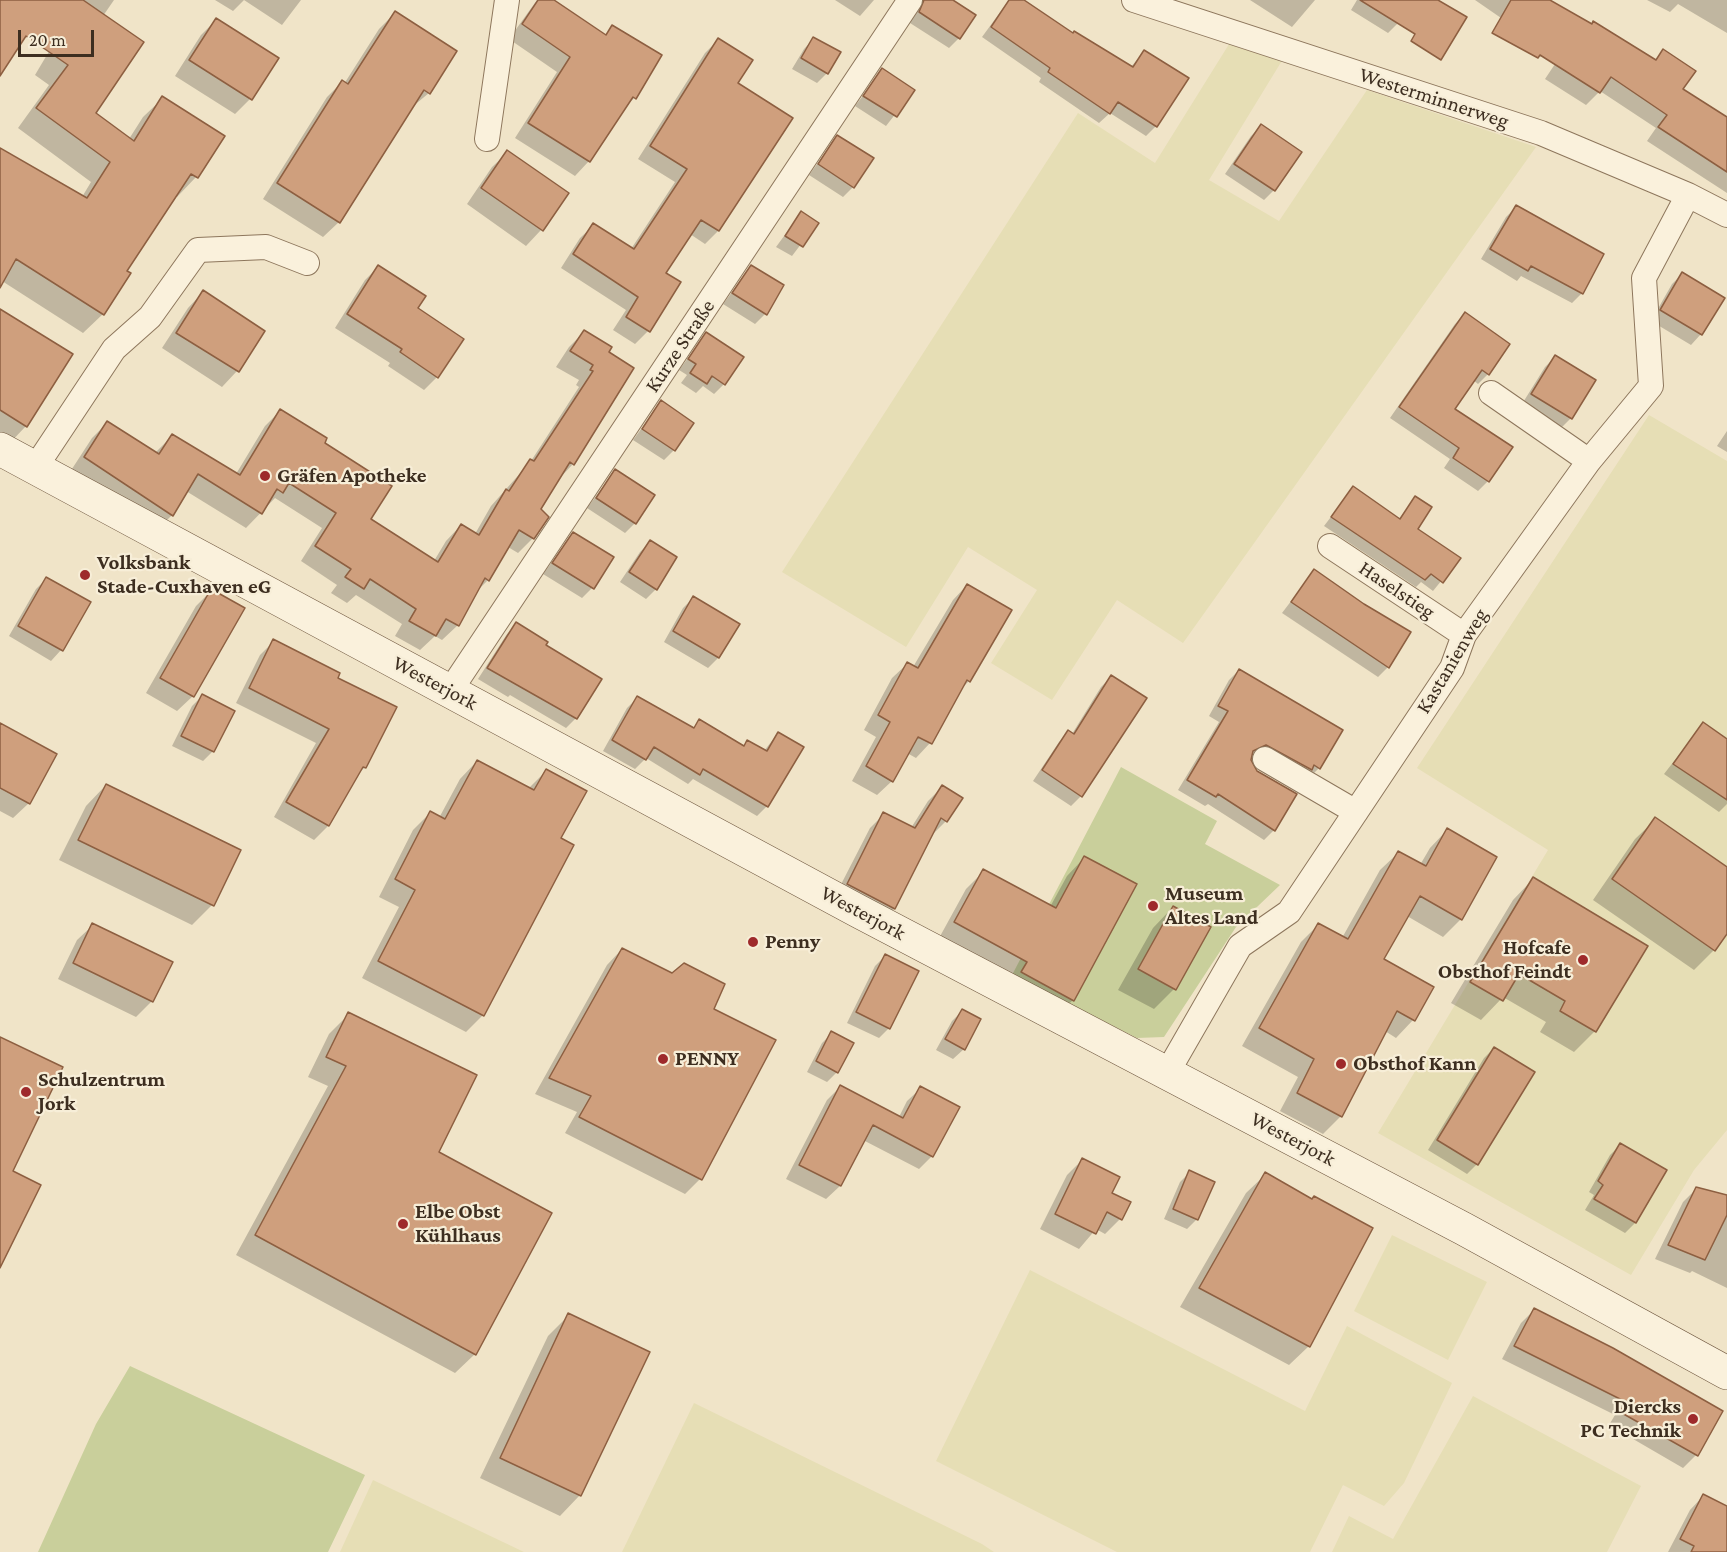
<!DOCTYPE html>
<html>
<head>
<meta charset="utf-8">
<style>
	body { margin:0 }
	#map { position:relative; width:1727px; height:1552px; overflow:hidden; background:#f0e4c8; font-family:"Crimson Pro",serif }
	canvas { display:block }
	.scale { position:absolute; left:18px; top:30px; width:76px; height:27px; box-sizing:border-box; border:3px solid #3d2e20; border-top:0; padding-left:8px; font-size:18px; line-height:21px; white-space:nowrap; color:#3d2e20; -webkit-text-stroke:4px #f7eed8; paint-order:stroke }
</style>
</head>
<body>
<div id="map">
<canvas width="1727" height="1552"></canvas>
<div class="scale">20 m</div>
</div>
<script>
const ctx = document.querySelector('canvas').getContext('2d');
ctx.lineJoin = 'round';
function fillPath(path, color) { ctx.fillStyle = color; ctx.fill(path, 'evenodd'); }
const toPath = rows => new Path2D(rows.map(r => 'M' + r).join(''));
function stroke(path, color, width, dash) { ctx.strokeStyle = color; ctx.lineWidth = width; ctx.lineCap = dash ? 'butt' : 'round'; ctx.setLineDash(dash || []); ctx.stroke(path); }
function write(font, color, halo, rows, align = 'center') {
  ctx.font = font + ' "Crimson Pro",serif'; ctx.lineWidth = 4.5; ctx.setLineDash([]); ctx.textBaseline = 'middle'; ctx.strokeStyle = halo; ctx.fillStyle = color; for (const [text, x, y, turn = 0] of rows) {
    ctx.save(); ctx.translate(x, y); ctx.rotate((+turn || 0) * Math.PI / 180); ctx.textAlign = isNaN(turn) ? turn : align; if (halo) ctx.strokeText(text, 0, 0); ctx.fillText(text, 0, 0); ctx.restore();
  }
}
fillPath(toPath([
	[1231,41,1283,59,1209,180,1279,221,1367,90,1536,147,1183,643,1117,600,1052,700,991,663,1037,590,968,547,906,647,782,572,1078,113,1155,163],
	[1649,415,1727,461,1727,1130,1694,1170,1631,1275,1378,1133,1548,850,1417,768],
	[1392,1235,1487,1282,1448,1360,1354,1311],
	[1030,1270,1305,1411,1347,1326,1452,1383,1404,1483,1384,1506,1343,1485,1310,1552,1117,1552,936,1461],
	[1473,1396,1641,1486,1607,1552,1332,1552,1349,1516,1393,1539],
	[694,1403,982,1544,994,1552,622,1552],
	[373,1480,524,1552,340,1552]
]), '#e6deb5');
fillPath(toPath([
	[1121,767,1217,821,1205,844,1280,885,1236,927,1164,1037,1137,1038,1012,975],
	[130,1366,365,1475,328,1552,38,1552,96,1424]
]), '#c9cf9b');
fillPath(toPath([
	[0,0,114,0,103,16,94,113,129,139,143,117,163,98,223,137,196,177,177,197,175,195,125,272,129,274,103,314,83,333,2,281,0,285,0,150,82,197,91,182,18,128,49,85,35,75,54,43,29,28,0,73],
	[215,0,301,0,282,25,244,0,233,11],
	[537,0,552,0,604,36,612,27,660,55,634,98,623,110,589,161,575,176,515,138,557,72,509,39],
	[835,0,874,0,860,16],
	[922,0,951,0,959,38,949,48,910,23],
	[1009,0,1022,0,1072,35,1130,68,1144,52,1156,126,1146,136,1110,113,1099,123,1039,82,1041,78,982,37],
	[1250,0,1315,0,1292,27],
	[1357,0,1412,0,1398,23,1388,33,1351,10],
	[1475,0,1547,0,1654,61,1663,51,1681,90,1727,119,1727,193,1647,141,1656,128,1600,91,1586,105,1545,79,1559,58],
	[1647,0,1727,0,1727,33,1678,4,1670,12],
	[395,13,429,93,412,107,339,222,323,237,263,199,327,97,342,82,344,84,379,29],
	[216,20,277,59,250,99,235,114,175,76,201,35],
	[814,38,827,73,817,83,792,69,804,49],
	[718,40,736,84,791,119,718,231,705,244,690,234,664,273,648,331,635,344,613,330,626,310,561,268,580,238,594,225,631,249,675,182,638,159,705,53],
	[879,75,911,94,886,126,855,106],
	[1261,126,1274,190,1264,200,1225,174,1251,136],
	[837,137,853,187,843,197,809,175],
	[508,152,567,194,541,230,526,246,467,204,492,167],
	[1516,207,1582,293,1572,303,1521,276,1517,281,1481,259,1506,217],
	[801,213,817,223,792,256,776,247],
	[378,267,416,309,437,377,424,390,388,366,390,363,335,328,365,280],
	[751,267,765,314,755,324,723,304],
	[1682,274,1701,334,1691,345,1651,321,1672,284],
	[203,292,263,331,237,371,222,387,162,348,188,308],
	[0,311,26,426,7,446,0,442],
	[1465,314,1488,374,1478,384,1473,380,1453,409,1488,481,1478,491,1444,468,1450,459,1390,418,1455,324],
	[584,332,610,347,573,464,558,480,539,509,533,538,518,553,508,547,488,580,475,593,458,625,442,640,435,636,420,650,395,636,402,624,356,595,347,603,331,593,337,585,301,561,322,528,275,498,246,528,186,491,172,515,157,530,70,472,92,438,107,423,155,453,172,436,236,474,265,426,280,411,323,443,369,519,434,561,446,541,461,525,475,534,491,506,531,461,579,387,576,385,579,380,556,367,569,347],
	[707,333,724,384,714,394,703,386,696,393,681,383,687,375,679,370],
	[1555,357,1594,381,1571,418,1561,428,1522,404,1545,367],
	[661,402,674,450,664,460,633,440],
	[1727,431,1727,452,1717,446],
	[615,471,635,523,625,533,587,508],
	[1353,488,1398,520,1415,498,1416,529,1459,559,1433,591,1421,582,1416,587,1324,526],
	[573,534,612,557,592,588,582,598,543,574],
	[650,542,656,589,646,599,620,582,640,552],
	[1314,571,1388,667,1378,677,1282,613],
	[46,579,89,603,61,650,51,661,9,636,36,589],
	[967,585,969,681,960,690,930,743,916,758,907,753,892,781,877,795,852,781,876,737,864,730,892,678,907,664,913,667,953,600],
	[211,591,193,696,177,711,146,693,196,606],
	[693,598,738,625,718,658,708,668,664,642,683,608],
	[517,624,544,645,576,718,566,728,510,695,508,697,478,679,507,634],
	[274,641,336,678,365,767,356,776,328,826,314,840,274,817,316,743,236,703,260,655],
	[1239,670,1319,768,1309,778,1255,754,1250,757,1274,830,1264,840,1208,804,1205,806,1178,790,1219,722,1209,716,1229,680],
	[1111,677,1081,796,1071,806,1033,781,1059,742,1069,732,1072,734,1101,687],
	[202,696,213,751,203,761,172,746,192,706],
	[637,698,693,728,700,721,742,747,748,742,764,751,778,733,802,747,767,806,757,816,693,779,688,784,646,758,635,769,603,751,627,708],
	[0,724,29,803,13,818,0,811],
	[1703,724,1727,741,1727,804,1719,812,1664,774],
	[477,761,528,789,546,771,559,839,483,1015,466,1032,362,978,399,907,379,897,413,830,430,813,439,818,460,779],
	[106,785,212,905,192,925,59,860,86,806],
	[942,787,946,821,932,835,894,909,880,922,834,898,870,828,884,814,911,828,928,801],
	[1656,819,1727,868,1727,931,1714,950,1694,970,1593,900,1635,839],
	[1447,830,1461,919,1443,937,1407,916,1382,960,1413,1020,1396,1038,1385,1031,1341,1116,1323,1134,1280,1111,1298,1077,1242,1046,1301,942,1319,924,1342,938,1380,870,1398,853,1420,865,1430,848],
	[1084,858,1073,1000,1055,1017,938,940,966,889,984,871,1050,907,1067,876],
	[1533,879,1646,946,1595,1031,1574,1052,1540,1032,1546,1022,1503,997,1481,1020,1451,1003,1513,900],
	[1173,907,1174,989,1154,1009,1118,990,1153,928],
	[93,925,171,963,152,1001,136,1017,58,979,77,940],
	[622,949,712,1010,700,1179,685,1194,565,1133,577,1112,535,1094,607,965],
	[885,956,889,1028,879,1038,847,1023,875,966],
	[962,1011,964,1049,953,1059,936,1050,952,1021],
	[349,1014,437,1152,475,1354,455,1373,236,1255,328,1086,308,1077,329,1034],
	[832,1033,837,1072,827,1082,807,1072,822,1043],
	[1494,1048,1477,1164,1467,1174,1428,1150,1484,1058],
	[840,1087,899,1117,907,1101,921,1088,932,1156,919,1169,863,1140,840,1186,826,1199,786,1179,827,1100],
	[1620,1145,1665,1171,1635,1223,1625,1233,1585,1210,1594,1195,1589,1192,1610,1155],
	[1082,1160,1110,1193,1120,1219,1105,1234,1096,1229,1079,1249,1040,1229,1067,1175],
	[1190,1172,1197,1219,1187,1229,1164,1219,1180,1182],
	[1266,1174,1309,1346,1289,1365,1180,1307,1246,1193],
	[1697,1188,1727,1197,1727,1288,1692,1271,1690,1273,1655,1259,1683,1202],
	[1534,1310,1696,1455,1683,1468,1609,1425,1615,1415,1502,1359,1521,1323],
	[569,1315,580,1495,560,1516,480,1478,548,1336],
	[1704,1495,1727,1508,1727,1552,1668,1552,1690,1510]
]), '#0003');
const building = toPath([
	[0,0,83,0,144,42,96,113,134,141,162,96,225,136,198,178,191,174,127,271,131,273,104,315,16,259,0,288,0,148,87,198,110,162,36,108,68,65,26,36,0,76,0,0],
	[538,0,554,0,606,35,612,25,662,55,636,99,633,97,590,162,528,123,570,57,522,24,538,0],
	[924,0,953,0,976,15,960,39,919,12,924,0],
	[1009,0,1024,0,1073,33,1074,31,1133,67,1144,50,1189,78,1157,127,1118,102,1110,114,1048,72,1050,68,991,27,1009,0],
	[1360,0,1438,0,1467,17,1441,60,1411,41,1415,34,1360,0],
	[1511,0,1550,0,1592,24,1593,21,1656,60,1663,49,1696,71,1683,89,1727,117,1727,172,1658,127,1667,115,1611,77,1600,93,1540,55,1538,58,1492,33,1511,0],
	[395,11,457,51,430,94,424,90,340,223,277,183,342,80,348,84,395,11],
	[216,18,279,58,252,100,189,60,216,18],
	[813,37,841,52,828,74,801,58,813,37],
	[718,38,753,60,738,83,793,118,719,231,701,220,666,273,681,282,650,332,626,317,638,297,573,254,593,223,634,249,687,169,650,146,718,38],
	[882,68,915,90,897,117,863,96,882,68],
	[1261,124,1302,152,1275,191,1234,164,1261,124],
	[837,135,874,158,854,188,818,164,837,135],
	[507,150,569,193,543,231,481,188,507,150],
	[1516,205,1604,254,1583,294,1531,266,1528,271,1490,249,1516,205],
	[801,211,819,223,803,247,785,236,801,211],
	[378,265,426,296,418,308,464,339,438,378,400,352,402,349,347,314,378,265],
	[751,265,784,285,767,315,732,293,751,265],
	[1682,272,1725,298,1702,335,1660,310,1682,272],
	[203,290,265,331,239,372,176,333,203,290],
	[0,309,73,354,27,427,0,410,0,309],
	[1465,312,1510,344,1489,375,1482,370,1455,409,1513,447,1489,482,1453,458,1459,448,1399,407,1465,312],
	[584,330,612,347,609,352,634,368,574,465,570,462,541,509,549,517,534,539,519,530,489,581,485,578,459,626,446,619,436,636,409,621,416,609,370,579,364,589,345,577,351,569,315,546,336,513,289,483,283,493,277,489,262,514,198,474,173,516,84,457,107,421,159,454,172,434,240,475,280,409,327,438,325,443,392,486,371,519,438,562,461,524,479,535,506,489,509,491,530,459,534,461,593,371,590,370,593,365,570,351,584,330],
	[706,332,744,357,725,385,712,376,707,384,690,373,696,364,688,359,706,332],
	[1555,355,1596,380,1572,419,1531,394,1555,355],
	[661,400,694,423,675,451,642,429,661,400],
	[615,469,655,495,636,524,596,498,615,469],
	[1353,486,1400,519,1415,496,1432,507,1418,529,1461,558,1443,583,1431,574,1425,580,1331,517,1353,486],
	[573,532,614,557,594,589,552,563,573,532],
	[650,540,677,557,657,590,629,572,650,540],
	[1314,569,1364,604,1411,632,1389,668,1291,602,1314,569],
	[46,577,91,602,63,651,18,626,46,577],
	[967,584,1012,610,970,682,967,680,932,744,918,737,893,782,866,766,890,722,878,715,907,662,918,668,967,584],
	[211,589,245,608,194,697,160,678,211,589],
	[693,596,740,624,719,658,673,631,693,596],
	[516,622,548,642,546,645,602,679,577,719,487,668,516,622],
	[273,639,340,673,338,678,397,707,366,768,363,767,329,826,286,802,329,729,249,688,273,639],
	[1239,669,1343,730,1320,769,1314,765,1312,770,1266,745,1253,751,1251,760,1257,771,1297,794,1275,831,1218,794,1216,797,1187,780,1228,711,1218,706,1239,669],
	[1111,675,1147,698,1082,797,1042,770,1068,730,1074,734,1111,675],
	[202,694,235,711,214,752,181,736,202,694],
	[637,696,694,728,699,719,744,746,747,740,767,751,778,732,804,747,768,807,703,769,700,775,654,747,646,760,612,740,637,696],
	[1703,722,1727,739,1727,800,1673,764,1703,722],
	[0,723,57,754,30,804,0,788,0,723],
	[477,760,534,790,546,769,587,791,561,838,574,845,484,1016,378,961,415,890,395,879,430,811,445,819,477,760],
	[106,784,241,850,214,906,78,840,106,784],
	[942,785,963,798,947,822,941,818,895,909,847,884,883,812,915,828,942,785],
	[1655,817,1727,867,1727,934,1715,951,1612,879,1655,817],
	[1447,828,1497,857,1462,920,1420,896,1384,959,1434,987,1415,1021,1397,1011,1342,1117,1297,1093,1314,1059,1259,1028,1318,923,1348,939,1398,851,1426,866,1447,828],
	[1084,856,1137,884,1074,1001,1021,972,1027,962,954,922,983,869,1056,908,1084,856],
	[1533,877,1648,946,1596,1032,1560,1011,1565,1001,1519,974,1503,1001,1470,982,1533,877],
	[1173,906,1211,927,1176,990,1138,969,1173,906],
	[92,923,173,962,153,1002,73,963,92,923],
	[622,948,672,973,684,963,725,984,714,1009,776,1040,702,1180,579,1117,591,1096,549,1078,622,948],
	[885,954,919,971,890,1029,856,1012,885,954],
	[962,1009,981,1019,965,1050,945,1039,962,1009],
	[348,1012,477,1075,439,1152,552,1213,476,1355,255,1235,346,1066,326,1057,348,1012],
	[831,1031,854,1043,838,1073,816,1061,831,1031],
	[0,1037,63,1067,13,1171,41,1185,0,1268,0,1037],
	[1494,1047,1535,1072,1478,1165,1437,1140,1494,1047],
	[840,1085,903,1118,920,1086,960,1107,933,1157,873,1125,841,1186,799,1165,840,1085],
	[1620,1143,1667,1170,1636,1223,1594,1199,1603,1185,1598,1181,1620,1143],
	[1082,1158,1120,1177,1112,1193,1131,1202,1122,1220,1107,1212,1096,1234,1055,1214,1082,1158],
	[1189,1170,1215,1182,1198,1220,1173,1209,1189,1170],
	[1265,1172,1312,1199,1314,1196,1373,1228,1310,1347,1199,1288,1265,1172],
	[1696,1187,1727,1195,1727,1215,1705,1260,1668,1245,1696,1187],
	[1534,1308,1613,1348,1723,1411,1698,1456,1620,1412,1626,1402,1514,1346,1534,1308],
	[568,1313,650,1352,581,1496,500,1458,568,1313],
	[1703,1494,1727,1506,1727,1552,1691,1552,1694,1546,1680,1539,1703,1494]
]);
fillPath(building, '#cf9f7d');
stroke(building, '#8d5f41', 1.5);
const street = toPath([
	[1134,0,1541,133,1688,195,1727,215],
	[487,139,507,0],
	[1491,393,1589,461],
	[35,468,114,349,150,317,198,250,266,247,307,263],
	[1330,546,1464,635],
	[450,691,910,0],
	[1265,759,1356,812],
	[1167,1073,1240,946,1289,912,1452,668,1464,635,1589,461,1651,386,1644,278,1688,195]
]);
const secondary = toPath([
	[0,449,858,911,1464,1229,1727,1373]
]);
stroke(street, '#8d765c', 26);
stroke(secondary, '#6f573f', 34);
stroke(street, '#faf1dc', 24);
stroke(secondary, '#faf1dc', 33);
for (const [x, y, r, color] of [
	[265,476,6,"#9e2a2b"],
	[85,575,6,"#9e2a2b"],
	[1153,906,6,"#9e2a2b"],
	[753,942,6,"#9e2a2b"],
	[1583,960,6,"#9e2a2b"],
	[663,1059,6,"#9e2a2b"],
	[1341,1064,6,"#9e2a2b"],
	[26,1092,6,"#9e2a2b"],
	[403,1224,6,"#9e2a2b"],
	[1693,1419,6,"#9e2a2b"]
]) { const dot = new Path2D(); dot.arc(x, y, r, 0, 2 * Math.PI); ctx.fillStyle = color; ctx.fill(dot); stroke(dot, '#f7eed8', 2); }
write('21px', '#3d2e20', '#f7eed8', [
	["Westerminnerweg",1434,98,18],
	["Kurze Straße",680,346,-56],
	["Haselstieg",1397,590,34],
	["Kastanienweg",1452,661,-59],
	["Westerjork",435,683,28],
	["Westerjork",863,913,28],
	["Westerjork",1293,1139,28]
]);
write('bold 21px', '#3d2e20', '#f7eed8', [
	["Gräfen Apotheke",277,476],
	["Volksbank",97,563],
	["Stade-Cuxhaven eG",97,587],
	["Museum",1165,894],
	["Altes Land",1165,918],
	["Penny",765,942],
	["Hofcafe",1571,948,"right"],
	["Obsthof Feindt",1571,972,"right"],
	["PENNY",675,1059],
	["Obsthof Kann",1353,1064],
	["Schulzentrum",38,1080],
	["Jork",38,1104],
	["Elbe Obst",415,1212],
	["Kühlhaus",415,1236],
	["Diercks",1681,1407,"right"],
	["PC Technik",1681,1431,"right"]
], 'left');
</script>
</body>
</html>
